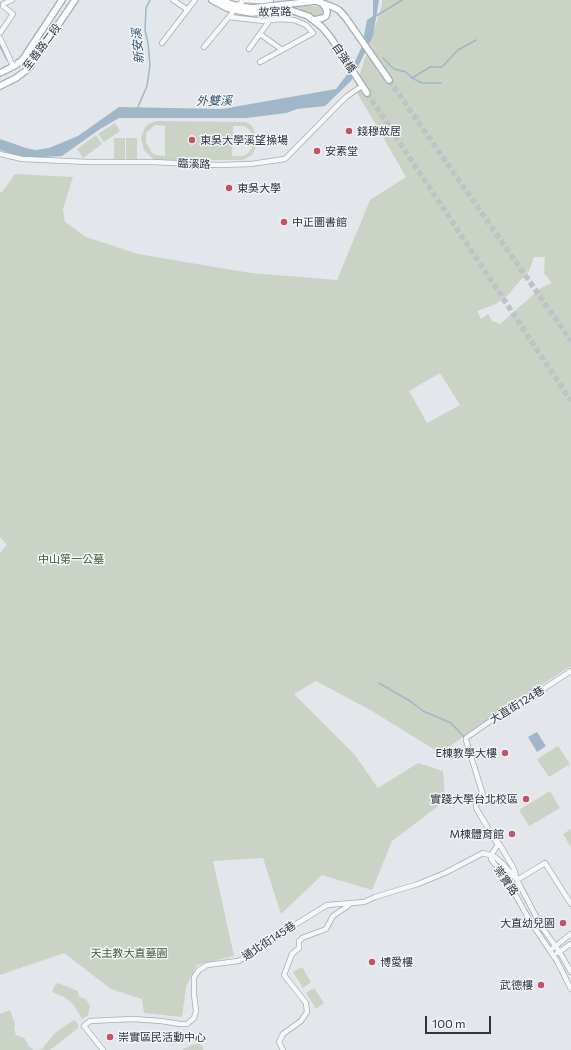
<!DOCTYPE html>
<html>
<head>
<meta charset="utf-8">
<style>
	body { margin:0 }
	#map { position:relative; width:571px; height:1050px; overflow:hidden; background:#e3e6ea; font-family:Commissioner,sans-serif }
	canvas { display:block }
	.scale { position:absolute; left:425px; top:1016px; width:66px; height:18px; box-sizing:border-box; border:2px solid #2c3541; border-top:0; padding-left:5px; font-size:12px; line-height:14px; white-space:nowrap; color:#2c3541; -webkit-text-stroke:3px #f3f5f7; paint-order:stroke }
</style>
</head>
<body>
<div id="map">
<canvas width="571" height="1050"></canvas>
<div class="scale">100 m</div>
</div>
<script>
const ctx = document.querySelector('canvas').getContext('2d');
ctx.lineJoin = 'round';
function fillPath(path, color) { ctx.fillStyle = color; ctx.fill(path, 'evenodd'); }
const toPath = rows => new Path2D(rows.map(r => 'M' + r).join(''));
function stroke(path, color, width, dash) { ctx.strokeStyle = color; ctx.lineWidth = width; ctx.lineCap = dash ? 'butt' : 'round'; ctx.setLineDash(dash || []); ctx.stroke(path); }
function write(font, color, halo, rows, align = 'center') {
  ctx.font = font + ' Commissioner,"Noto Sans TC",sans-serif'; ctx.lineWidth = 3; ctx.setLineDash([]); ctx.textBaseline = 'middle'; ctx.strokeStyle = halo; ctx.fillStyle = color; for (const [text, x, y, turn = 0] of rows) {
    ctx.save(); ctx.translate(x, y); ctx.rotate((+turn || 0) * Math.PI / 180); ctx.textAlign = isNaN(turn) ? turn : align; if (halo) ctx.strokeText(text, 0, 0); ctx.fillText(text, 0, 0); ctx.restore();
  }
}
fillPath(toPath([
	[382,0,571,0,571,666,490,718,440,753,372,711,316,681,294,694,354,754,378,788,418,763,443,771,445,801,392,841,372,890,322,875,281,914,263,858,213,861,234,956,197,965,186,987,182,1017,144,1013,142,999,111,989,64,953,0,975,0,553,7,545,0,537,0,193,3,191,15,174,73,177,63,209,65,222,86,237,138,254,185,262,251,273,337,280,370,200,406,177,355,89,382,5],
	[534,257,545,257,544,273,552,283,541,288,500,324,492,321,488,314,481,319,477,311,496,304,508,295,517,284,529,271],
	[440,373,460,405,427,423,409,391],
	[297,5,323,7,325,14,316,18,300,10,285,7],
	[156,121,246,122,251,125,254,130,257,140,256,146,252,155,242,160,156,160,152,158,144,150,141,138,145,127,150,123],
	[155,125,165,126,165,156,156,155,152,153,146,142,146,133],
	[233,126,244,126,250,130,253,137,252,148,246,155,241,156,232,156],
	[115,123,120,131,104,142,98,134],
	[96,135,102,144,83,158,77,149],
	[114,138,125,138,125,159,114,159],
	[126,138,137,138,137,159,126,159],
	[558,746,570,764,549,777,537,759],
	[550,791,560,808,529,826,519,810],
	[571,829,571,847,563,834],
	[302,967,311,982,303,988,293,972],
	[58,983,78,991,79,997,86,999,90,1006,88,1015,82,1019,73,1004,64,997,52,992,55,985],
	[314,988,324,1003,316,1009,306,993],
	[10,1010,15,1024,14,1029,16,1035,24,1038,29,1046,34,1050,0,1050,0,1014],
	[74,1020,78,1024,78,1028,50,1050,36,1050,42,1049,55,1033],
	[199,1043,203,1047,203,1050,182,1050,192,1045]
]), '#cad3c5');
fillPath(toPath([
	[373,0,379,0,373,36,351,81,325,106,297,109,286,113,246,118,119,118,100,129,62,156,24,158,0,150,0,139,26,148,35,150,49,148,78,136,119,107,222,109,336,89,352,68,362,46,367,20,373,16],
	[537,732,546,746,537,752,528,737]
]), '#a1b6c7');
stroke(toPath([
	[376,16,402,0],
	[0,46,7,60],
	[383,58,394,69,406,72,412,78,430,67,442,67,458,50,476,40],
	[412,78,422,83,441,83],
	[137,109,147,86,150,65,148,43,145,30,146,8,150,0],
	[379,683,410,701,423,711,451,723,464,737,464,739]
]), '#a1b6c7', 1.5);
stroke(toPath([
	[389,80,571,341],
	[367,93,571,401]
]), '#bec3c8', 5.5, [5.5, 3]);
const minor = toPath([
	[173,0,188,10],
	[244,0,261,1,271,0],
	[229,17,264,21,279,19,294,20,306,25,313,33,260,62],
	[0,33,13,14,3,6,3,4,12,0],
	[260,34,281,49],
	[0,38,13,66],
	[162,43,195,0],
	[204,47,243,0],
	[249,49,270,20],
	[0,154,22,159,88,162,152,162,219,165,251,164,285,159,338,105,346,97,359,88],
	[497,841,500,845,514,869,517,880,545,863,571,904],
	[491,855,498,845,476,808,476,805,483,795,466,740,466,738,496,717,503,715,571,671],
	[491,855,491,859,510,885,530,921,557,961,571,989],
	[553,948,571,934],
	[557,953,571,944],
	[103,1050,84,1026,90,1021,133,1019,161,1021,180,1024,187,1024,194,1018,196,1011,194,994,194,977,199,970,207,965,238,961,249,956,280,934,327,905,364,902,375,897,418,884,445,873,483,853,495,857,504,865,517,880,541,926,559,951,571,972],
	[283,1050,279,1042,283,1034,301,1021,307,1012,306,1003,284,975,292,954,299,948,299,941,302,938,326,929,333,916,349,905]
]);
const major = toPath([
	[212,0,227,8,240,11,251,13,290,10,308,16,322,27,331,38,367,93],
	[221,0,234,5,252,8,316,1,333,7,339,10,346,18,389,80],
	[314,20,323,18,326,16,327,12,326,8,322,3],
	[0,73,16,65,23,59,62,0],
	[0,86,16,78,28,69,75,0]
]);
stroke(minor, '#a8adb4', 6);
stroke(major, '#a3acb5', 8);
stroke(minor, '#f5f7f8', 4.5);
stroke(major, '#fff', 5.5);
for (const [x, y, r, color] of [
	[349,131,4,"#c3536d"],
	[192,140,4,"#c3536d"],
	[317,151,4,"#c3536d"],
	[229,188,4,"#c3536d"],
	[284,222,4,"#c3536d"],
	[505,753,4,"#c3536d"],
	[526,799,4,"#c3536d"],
	[512,834,4,"#c3536d"],
	[563,923,4,"#c3536d"],
	[372,962,4,"#c3536d"],
	[541,985,4,"#c3536d"],
	[110,1037,4,"#c3536d"]
]) { const dot = new Path2D(); dot.arc(x, y, r, 0, 2 * Math.PI); ctx.fillStyle = color; ctx.fill(dot); stroke(dot, '#f3f5f7', 1.5); }
write('11px', '#2c3541', '#f3f5f7', [
	["故宮路",275,12,-1],
	["至善路二段",42,47,-53],
	["自強橋",344,58,57],
	["臨溪路",194,164,2],
	["大直街124巷",517,705,-31],
	["崇實路",506,881,55],
	["通北街145巷",269,941,-33]
]);
write('11px', '#2c3541', '#f3f5f7', [
	["錢穆故居",357,131],
	["東吳大學溪望操場",200,140],
	["安素堂",325,151],
	["東吳大學",237,188],
	["中正圖書館",292,222],
	["E棟教學大樓",497,753,"right"],
	["實踐大學台北校區",518,799,"right"],
	["M棟體育館",504,834,"right"],
	["大直幼兒園",555,923,"right"],
	["博愛樓",380,962],
	["武德樓",533,985,"right"],
	["崇實區民活動中心",118,1037]
], 'left');
write('11px', '#435b3b', '#f3f5f7', [
	["中山第一公墓",71,559],
	["天主教大直墓園",129,953]
]);
write('italic 12px', '#395771', '#f3f5f7', [
	["新安溪",138,46,-95],
	["外雙溪",214,101,-1]
]);
</script>
</body>
</html>
